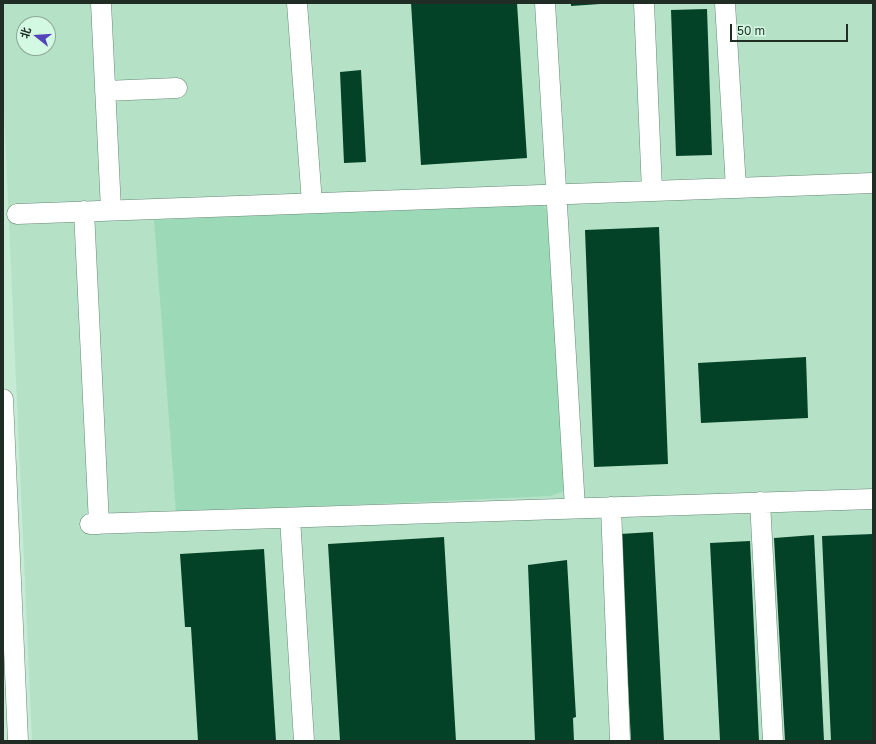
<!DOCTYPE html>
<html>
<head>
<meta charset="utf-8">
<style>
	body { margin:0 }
	#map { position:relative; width:876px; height:744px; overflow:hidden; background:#c6ebd5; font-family:"Golos Text","Noto Sans SC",sans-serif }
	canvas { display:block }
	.frame { position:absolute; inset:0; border:4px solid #1f2d25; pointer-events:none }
	.north { position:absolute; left:16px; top:16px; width:40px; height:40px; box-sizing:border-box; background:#d3f9e2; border:1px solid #8ba796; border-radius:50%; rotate:287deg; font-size:11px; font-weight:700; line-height:16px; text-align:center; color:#1f2d25 }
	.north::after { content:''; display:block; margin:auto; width:14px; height:18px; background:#5445bc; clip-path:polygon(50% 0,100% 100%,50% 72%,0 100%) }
	.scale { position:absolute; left:730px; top:24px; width:118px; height:18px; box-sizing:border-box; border:2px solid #1f2d25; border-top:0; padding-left:5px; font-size:12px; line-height:14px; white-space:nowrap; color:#1f2d25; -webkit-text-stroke:3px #d3f9e2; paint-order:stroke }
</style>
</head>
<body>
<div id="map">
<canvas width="876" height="744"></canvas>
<div class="frame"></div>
<div class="north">北</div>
<div class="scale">50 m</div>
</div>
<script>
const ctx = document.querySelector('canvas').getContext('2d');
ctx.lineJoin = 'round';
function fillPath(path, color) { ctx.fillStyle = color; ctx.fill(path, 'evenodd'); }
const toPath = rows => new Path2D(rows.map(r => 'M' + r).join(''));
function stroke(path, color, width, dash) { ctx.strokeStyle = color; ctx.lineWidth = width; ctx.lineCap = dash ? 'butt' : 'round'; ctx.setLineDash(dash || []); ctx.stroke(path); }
fillPath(toPath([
	[3,3,873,3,873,741,32,741,3,89],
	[24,24,48,24,48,48,24,48]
]), '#b5e2c7');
fillPath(toPath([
	[527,204,542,205,552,215,564,486,562,492,550,496,176,513,154,220]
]), '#9cdab7');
fillPath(toPath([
	[411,3,517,3,527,158,421,165],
	[571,3,600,3,600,4,571,6],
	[707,9,712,155,676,156,671,10],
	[361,70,366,162,344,163,340,72],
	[659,227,668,464,594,467,585,230],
	[806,357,808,418,701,423,698,363],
	[653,532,664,741,631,741,620,534],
	[873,534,873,741,831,741,822,536],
	[814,535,824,741,785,741,774,538],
	[444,537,456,741,340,741,328,544],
	[750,541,759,741,720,741,710,543],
	[264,549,276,741,198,741,191,627,185,627,180,554],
	[567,560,576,717,573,718,574,741,535,741,528,565]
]), '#044228');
const minor = toPath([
	[101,3,111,210],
	[297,3,312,203],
	[545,3,575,508],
	[644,3,652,191],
	[725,3,736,188],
	[105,91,177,88],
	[84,211,99,524],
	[17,214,873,183],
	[3,399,18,741],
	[760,502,773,741],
	[611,507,620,741],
	[290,518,304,741],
	[90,524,873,499]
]);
stroke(minor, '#658874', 21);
stroke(minor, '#fff', 20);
</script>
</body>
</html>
